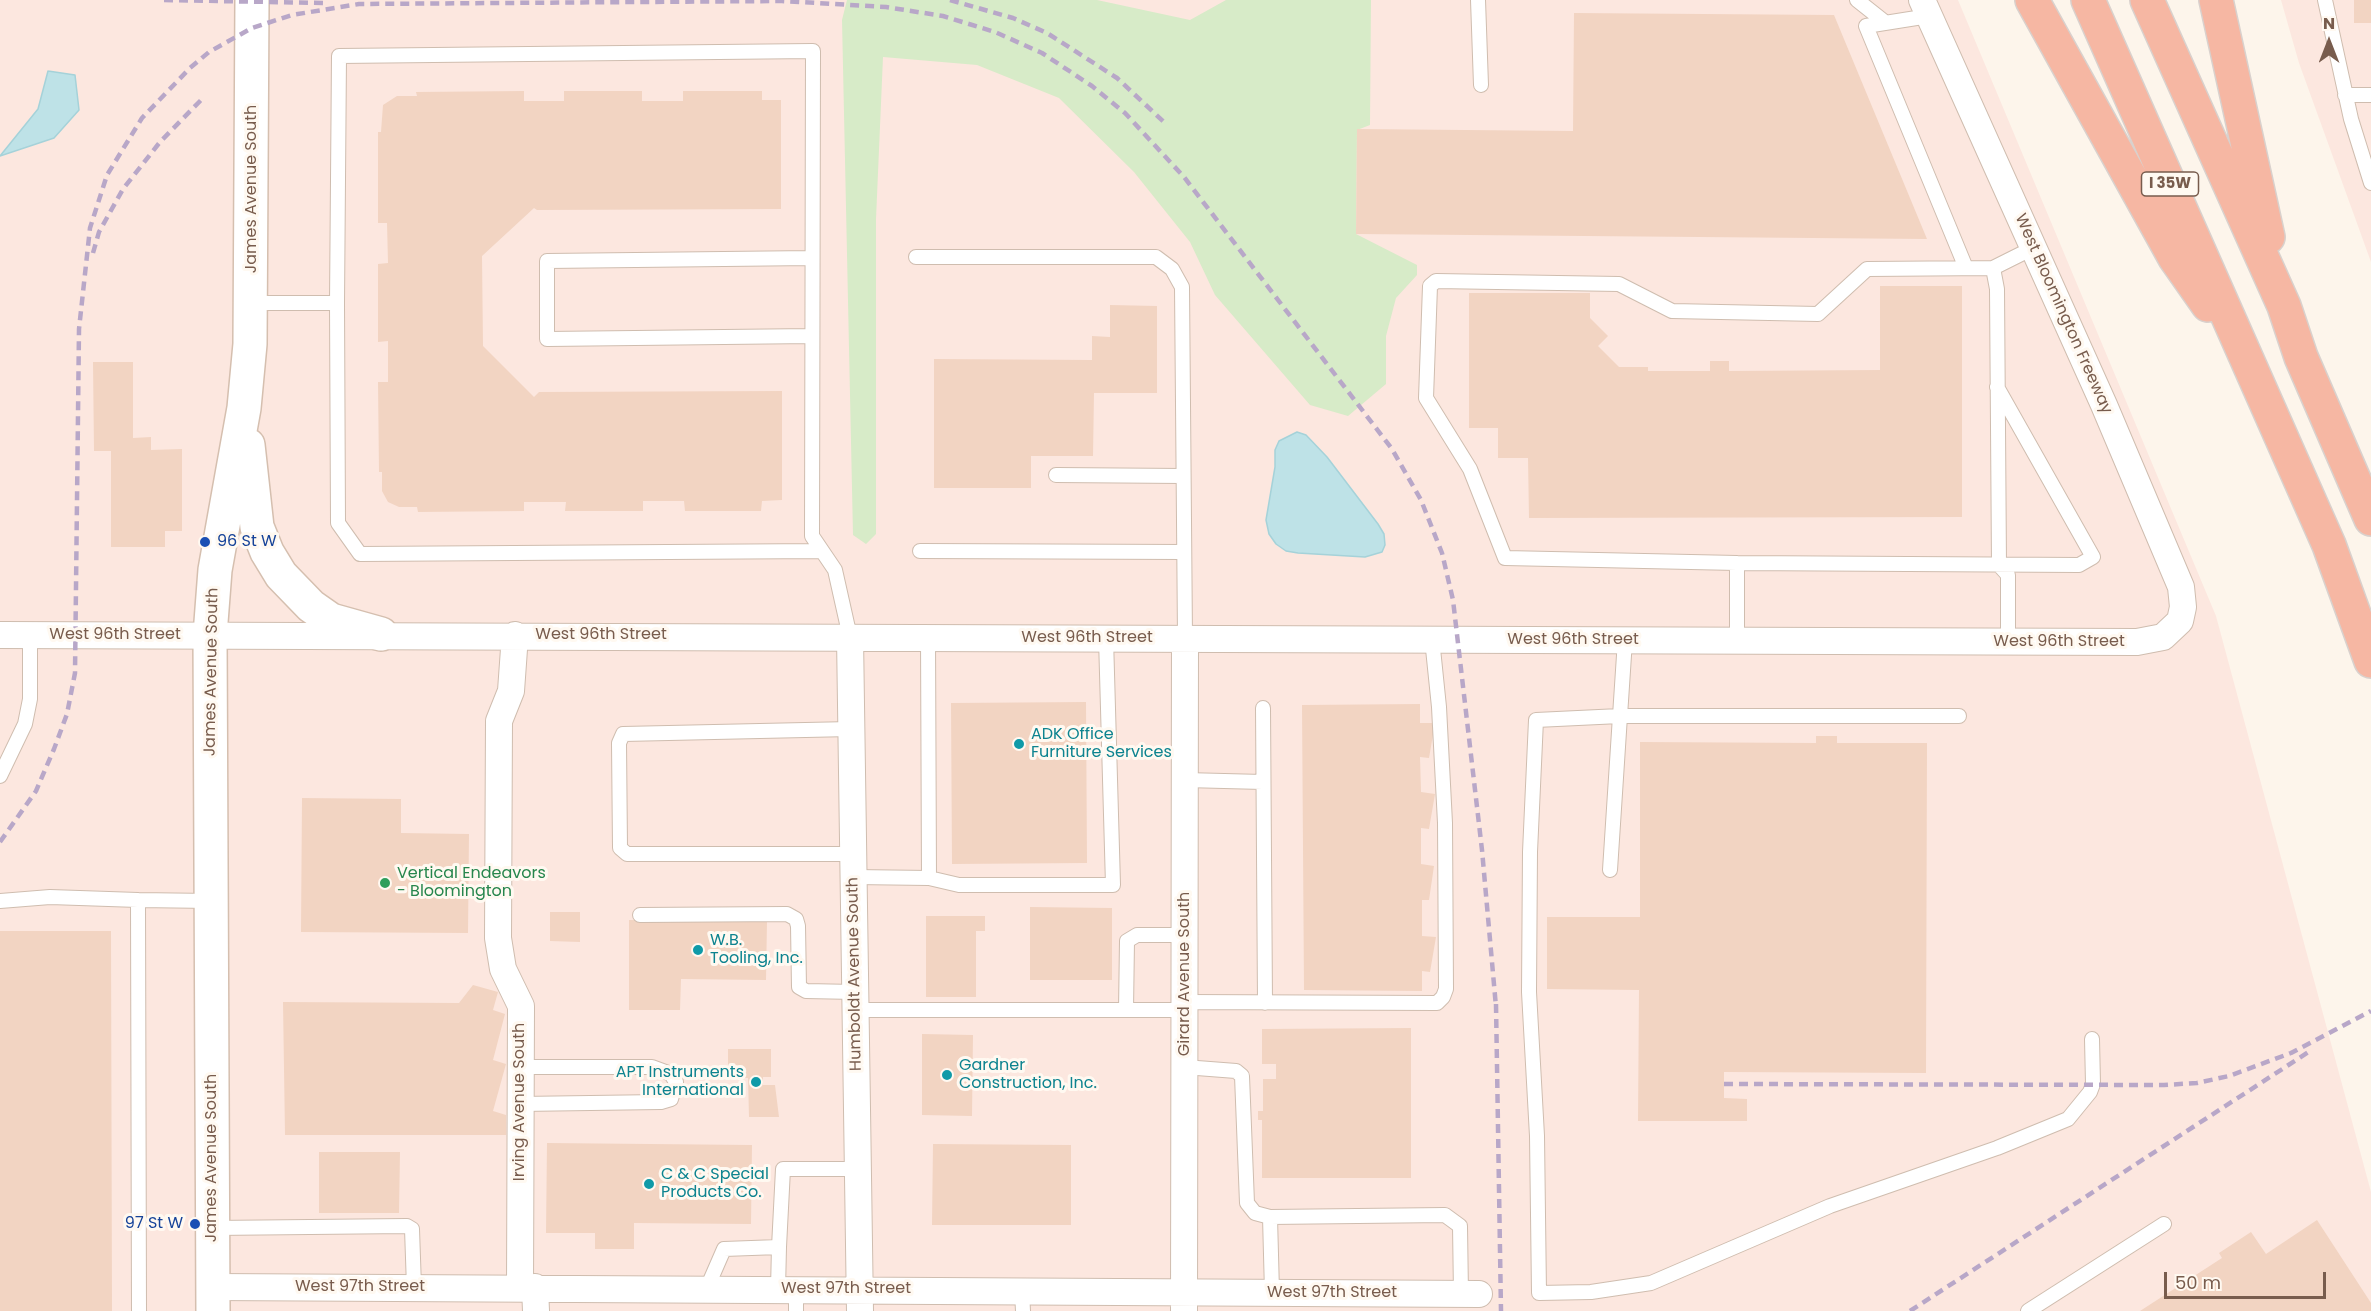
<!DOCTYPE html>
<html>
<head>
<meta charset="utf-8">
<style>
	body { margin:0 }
	#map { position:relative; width:2371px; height:1311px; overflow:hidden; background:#fdf5eb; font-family:Poppins,sans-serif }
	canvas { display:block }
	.north { position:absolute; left:2299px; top:12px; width:60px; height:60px; -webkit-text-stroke:4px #fff9f1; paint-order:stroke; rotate:0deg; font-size:16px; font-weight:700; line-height:24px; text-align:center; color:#785c4d }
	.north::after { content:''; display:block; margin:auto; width:21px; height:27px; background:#785c4d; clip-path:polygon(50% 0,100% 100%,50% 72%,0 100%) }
	.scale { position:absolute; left:2164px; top:1272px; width:162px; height:27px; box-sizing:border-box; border:3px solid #785c4d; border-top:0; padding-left:8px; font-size:18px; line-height:21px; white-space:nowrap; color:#785c4d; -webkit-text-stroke:4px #fff9f1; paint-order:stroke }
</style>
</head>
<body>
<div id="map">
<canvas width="2371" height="1311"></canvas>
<div class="north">N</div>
<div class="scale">50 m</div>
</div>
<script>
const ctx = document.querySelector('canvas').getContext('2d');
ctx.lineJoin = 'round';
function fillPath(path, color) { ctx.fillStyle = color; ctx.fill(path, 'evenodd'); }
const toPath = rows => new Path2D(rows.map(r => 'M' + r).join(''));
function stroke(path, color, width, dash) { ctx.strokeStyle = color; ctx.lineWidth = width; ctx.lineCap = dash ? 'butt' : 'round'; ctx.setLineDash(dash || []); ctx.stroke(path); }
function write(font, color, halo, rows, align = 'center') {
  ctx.font = font + ' Poppins,sans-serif'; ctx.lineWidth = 6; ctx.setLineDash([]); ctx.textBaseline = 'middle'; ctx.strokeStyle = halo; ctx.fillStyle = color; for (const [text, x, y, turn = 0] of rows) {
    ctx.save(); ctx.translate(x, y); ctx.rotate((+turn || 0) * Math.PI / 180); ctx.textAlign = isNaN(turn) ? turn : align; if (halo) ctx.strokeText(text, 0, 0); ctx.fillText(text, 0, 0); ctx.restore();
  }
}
fillPath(toPath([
	[0,0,1958,0,2216,616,2371,1192,2371,1311,0,1311],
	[2281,0,2371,0,2371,262,2299,63]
]), '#fce7df');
fillPath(toPath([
	[847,0,1097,0,1190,20,1226,0,1371,0,1370,125,1357,130,1356,234,1417,265,1417,275,1396,298,1386,336,1386,384,1348,416,1310,405,1215,295,1190,242,1134,172,1059,98,977,65,883,57,876,219,876,534,866,544,853,535,842,20]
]), '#d7ebc8');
const water = toPath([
	[48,71,75,75,79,110,54,138,0,156,38,109,48,71],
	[1297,432,1306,435,1327,457,1378,524,1384,534,1385,545,1382,552,1365,557,1298,553,1286,551,1276,544,1269,534,1266,520,1275,467,1275,450,1279,441,1297,432]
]);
fillPath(water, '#bee2e7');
stroke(water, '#a5d2d9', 1.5);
fillPath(toPath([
	[2354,0,2371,0,2371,23,2354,23],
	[1574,13,1834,15,1927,239,1356,234,1357,129,1573,131],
	[524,91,524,101,564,101,564,91,642,91,642,101,683,101,683,91,762,91,762,100,781,100,781,209,537,210,534,208,482,256,483,346,534,397,539,392,782,391,782,500,762,501,761,511,685,511,684,501,643,501,643,511,565,511,566,502,524,502,524,511,418,512,417,507,399,507,388,502,382,491,382,472,379,472,378,382,388,382,388,341,378,342,378,264,388,263,387,223,378,223,378,132,381,132,383,105,397,96,417,96,416,92],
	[1880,286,1962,286,1962,517,1529,518,1528,458,1498,458,1498,428,1469,428,1469,293,1590,293,1590,318,1608,336,1598,346,1619,367,1648,367,1648,371,1710,371,1710,361,1729,361,1729,371,1880,370],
	[1110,305,1157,306,1157,393,1094,393,1093,456,1031,456,1031,488,934,488,934,359,1092,360,1092,336,1110,337],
	[93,362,133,362,133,438,151,437,151,450,182,449,182,531,165,531,165,547,111,547,111,451,94,451],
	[1086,702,1087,863,952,864,951,703],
	[1420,704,1420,723,1435,723,1429,758,1420,757,1421,792,1435,794,1429,829,1421,828,1421,864,1434,866,1429,900,1422,900,1422,936,1436,937,1430,972,1422,971,1422,991,1304,990,1302,705],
	[1816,736,1837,736,1837,743,1927,743,1926,1073,1724,1072,1724,1098,1747,1099,1747,1121,1638,1121,1639,990,1547,989,1547,917,1640,917,1640,742,1816,743],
	[302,798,401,799,401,833,469,834,468,933,301,932],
	[1030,907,1112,908,1112,980,1030,980],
	[550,912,580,912,580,942,550,941],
	[926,916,985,916,985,931,976,931,976,997,926,997],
	[629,920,767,921,766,980,681,979,680,1010,629,1010],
	[0,931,111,931,112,1311,0,1311],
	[473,985,498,992,493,1010,505,1014,493,1060,506,1064,493,1111,506,1115,506,1135,285,1135,283,1002,459,1003],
	[1411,1028,1411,1178,1262,1178,1262,1120,1258,1120,1258,1111,1263,1111,1263,1079,1276,1079,1276,1064,1262,1064,1262,1029],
	[922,1034,973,1035,972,1116,922,1115],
	[728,1049,771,1049,771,1077,763,1077,763,1085,775,1085,779,1117,749,1117,748,1078,728,1078],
	[547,1143,752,1145,751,1224,634,1223,634,1249,595,1249,595,1233,546,1233],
	[933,1144,1071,1145,1071,1225,932,1225],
	[319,1152,400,1152,399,1213,319,1213],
	[2317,1220,2371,1303,2371,1311,2140,1311,2222,1258,2219,1253,2251,1232,2266,1254]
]), '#f2d4c2');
const lane = toPath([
	[1478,0,1481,85],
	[1857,0,1886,23],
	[2325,0,2351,119,2371,183],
	[1929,16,1866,26,1966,268],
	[2345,95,2371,95],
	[916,257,1156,257,1172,269,1182,287,1185,638],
	[1993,268,1997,289,1999,565,2008,575,2008,642],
	[251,303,337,303,339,56,813,51,812,536,835,570,850,637],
	[337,303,338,523,360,554,822,551],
	[812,336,547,339,547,261,812,258],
	[1056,475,1183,476],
	[920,551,1184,552],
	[1737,563,1505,558,1470,469,1426,398,1430,286,1436,281,1619,284,1672,311,1818,314,1867,269,1993,268,2033,248],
	[928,637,929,878,959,885,1113,885,1106,638],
	[1625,640,1620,716,1959,716],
	[1737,640,1737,563,2079,565,2093,557,1997,387],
	[1263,708,1265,1003],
	[851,729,623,734,619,743,620,848,627,854,853,854],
	[0,776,25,724,30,699,30,635],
	[1185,780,1263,782],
	[1610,870,1620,716,1536,720,1530,852,1529,992,1537,1136,1539,1293,1591,1292,1651,1283,1830,1206,1997,1148,2068,1119,2090,1092,2093,1084,2092,1039],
	[854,877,929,878],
	[0,901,50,897,138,900],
	[640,915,787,914,796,919,798,926,799,987,806,991,855,992],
	[1185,1002,1437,1003,1443,997,1446,989,1445,823,1439,707,1432,639],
	[856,1010,1185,1010],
	[1126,1010,1127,941,1137,935,1185,935],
	[520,1067,652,1067,671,1074,676,1082,671,1099,661,1102,520,1104],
	[1184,1067,1236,1071,1242,1076,1247,1203,1255,1213,1270,1217,1272,1292],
	[1270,1217,1445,1215,1460,1226,1461,1294],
	[213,1228,407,1226,412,1229,414,1287],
	[779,1247,783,1169,858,1169],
	[707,1288,724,1249,779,1247,778,1289],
	[796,1289,796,1311],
	[1022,1291,1023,1311],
	[139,1311,138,900,211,901],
	[2028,1311,2164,1224]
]);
const street = toPath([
	[0,635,2137,642,2163,637,2180,621,2183,607,2181,587,2104,405,1922,0],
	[515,635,511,691,499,721,498,938,503,969,521,1006,520,1287],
	[850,637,860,1311],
	[213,1287,1479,1294],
	[535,1287,536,1311],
	[1184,1311,1185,638]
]);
const secondary = toPath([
	[248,445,257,527,267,552,281,575,311,606,331,620,381,634],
	[213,1311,210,635,215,570,244,408,250,344,252,0]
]);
const highway = toPath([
	[2032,0,2175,258,2208,305],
	[2088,0,2329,545,2371,661],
	[2147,0,2284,306,2301,357,2371,519],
	[2216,0,2268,237]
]);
stroke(lane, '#cfbdaf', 16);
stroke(street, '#cfbdaf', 28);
stroke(secondary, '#d5bfaf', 36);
stroke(highway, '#d9d1cd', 36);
stroke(lane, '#fff', 14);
stroke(street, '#fff', 26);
stroke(secondary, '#fff', 33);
stroke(highway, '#f6b7a3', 33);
stroke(toPath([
	[164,0,323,3],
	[950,0,1013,18,1047,33,1117,78,1166,124],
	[93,253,99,232,123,189,160,142,203,98],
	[0,842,36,791,54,749,67,714,75,673,79,329,90,228,107,175,142,118,190,68,209,52,252,28,292,15,359,4,782,1,886,7,943,16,995,32,1042,53,1092,86,1125,113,1184,177,1392,449,1421,500,1442,553,1453,600,1482,850,1496,1007],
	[1496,1004,1501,1311],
	[1724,1084,2164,1085,2197,1083,2229,1076,2291,1053,2371,1011],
	[1910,1311,2310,1051]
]), '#b8a7c8', 4.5, [9, 6]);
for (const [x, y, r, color] of [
	[205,542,6,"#1a4fb4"],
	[1019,744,6,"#0f9aa8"],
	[385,883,6,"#2e9e5b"],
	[698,950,6,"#0f9aa8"],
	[947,1075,6,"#0f9aa8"],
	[756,1082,6,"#0f9aa8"],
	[649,1184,6,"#0f9aa8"],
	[195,1224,6,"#1a4fb4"]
]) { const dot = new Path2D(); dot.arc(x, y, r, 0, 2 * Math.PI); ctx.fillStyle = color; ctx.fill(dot); stroke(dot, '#fff9f1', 2); }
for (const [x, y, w] of [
	[2170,184,57]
]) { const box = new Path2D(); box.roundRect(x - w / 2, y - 12, w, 24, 4.5); ctx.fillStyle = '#fff9f1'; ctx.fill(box); stroke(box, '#785c4d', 1.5); }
write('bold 15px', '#785c4d', null, [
	["I 35W",2170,184]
]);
write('16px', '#785c4d', '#fff9f1', [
	["James Avenue South",252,189,-90],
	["West Bloomington Freeway",2063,314,66],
	["West 96th Street",115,635],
	["West 96th Street",601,635],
	["West 96th Street",1087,638],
	["West 96th Street",1573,640],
	["West 96th Street",2059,642],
	["James Avenue South",212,672,-89],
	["Humboldt Avenue South",855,974,-91],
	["Girard Avenue South",1185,974,-90],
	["Irving Avenue South",520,1102,-90],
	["James Avenue South",212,1158,-90],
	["West 97th Street",360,1287],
	["West 97th Street",846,1289],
	["West 97th Street",1332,1293]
]);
write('16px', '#164399', '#fff9f1', [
	["96 St W",217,542],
	["97 St W",183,1224,"right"]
], 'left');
write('16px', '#0d838f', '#fff9f1', [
	["ADK Office",1031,735],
	["Furniture Services",1031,753],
	["W.B.",710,941],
	["Tooling, Inc.",710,959],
	["Gardner",959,1066],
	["Construction, Inc.",959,1084],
	["APT Instruments",744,1073,"right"],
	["International",744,1091,"right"],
	["C & C Special",661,1175],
	["Products Co.",661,1193]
], 'left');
write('16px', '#27864d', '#fff9f1', [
	["Vertical Endeavors",397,874],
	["- Bloomington",397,892]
], 'left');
</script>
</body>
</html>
